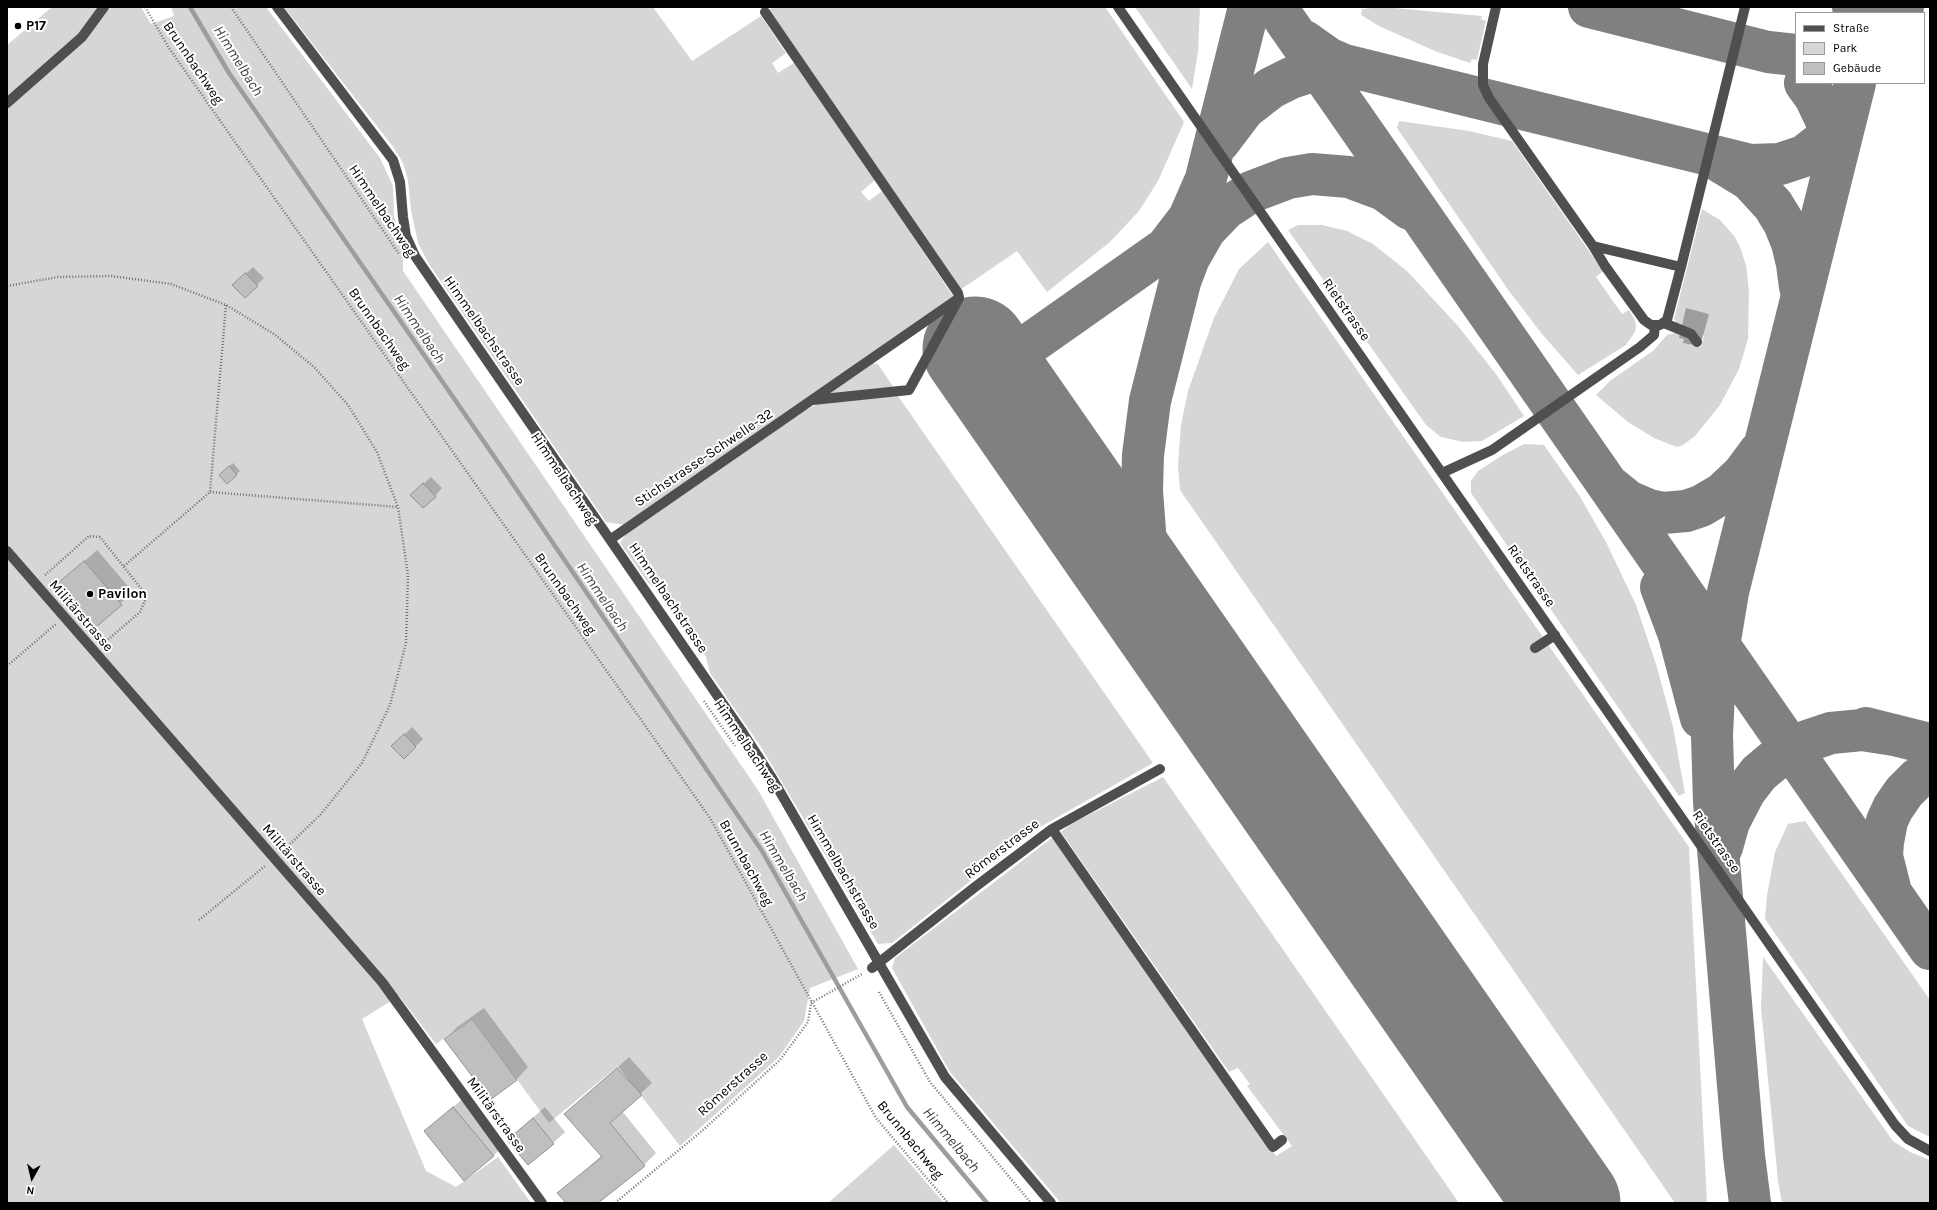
<!DOCTYPE html>
<html>
<head>
<meta charset="utf-8">
<style>
	body { margin:0 }
	#map { position:relative; width:1937px; height:1210px; overflow:hidden; background:#fff; font-family:Karla,sans-serif }
	canvas { display:block }
	.frame { position:absolute; inset:0; border:8px solid #000; pointer-events:none }
	.legend { position:absolute; left:1795px; top:12px; width:130px; height:72px; box-sizing:border-box; background:#fff; border:1px solid #999; margin:0; padding:5px 7px; list-style:none; font-size:12px; color:#000 }
	.legend li { display:flex; align-items:center; gap:8px; height:20px }
	.legend b { width:20px; border:1px solid #999 }
	.north { position:absolute; left:12px; top:1158px; width:40px; height:40px; -webkit-text-stroke:3px #fff; paint-order:stroke; rotate:188deg; font-size:11px; font-weight:700; line-height:16px; text-align:center; color:#000 }
	.north::after { content:''; display:block; margin:auto; width:14px; height:18px; background:#000; clip-path:polygon(50% 0,100% 100%,50% 72%,0 100%) }
</style>
</head>
<body>
<div id="map">
<canvas width="1937" height="1210"></canvas>
<div class="frame"></div>
<ul class="legend">
<li><b style="height:5px;background:#4f4f4f"></b>Straße</li>
<li><b style="height:11px;background:#d6d6d6"></b>Park</li>
<li><b style="height:11px;background:#bfbfbf"></b>Gebäude</li>
</ul>
<div class="north">N</div>
</div>
<script>
const ctx = document.querySelector('canvas').getContext('2d');
ctx.lineJoin = 'round';
function fillPath(path, color) { ctx.fillStyle = color; ctx.fill(path, 'evenodd'); }
const toPath = rows => new Path2D(rows.map(r => 'M' + r).join(''));
function stroke(path, color, width, dash) { ctx.strokeStyle = color; ctx.lineWidth = width; ctx.lineCap = dash ? 'butt' : 'round'; ctx.setLineDash(dash || []); ctx.stroke(path); }
function write(font, color, halo, rows, align = 'center') {
  ctx.font = font + ' Karla,sans-serif'; ctx.lineWidth = 4; ctx.setLineDash([]); ctx.textBaseline = 'middle'; ctx.strokeStyle = halo; ctx.fillStyle = color; for (const [text, x, y, turn = 0] of rows) {
    ctx.save(); ctx.translate(x, y); ctx.rotate((+turn || 0) * Math.PI / 180); ctx.textAlign = isNaN(turn) ? turn : align; if (halo) ctx.strokeText(text, 0, 0); ctx.fillText(text, 0, 0); ctx.restore();
  }
}
fillPath(toPath([
	[52,7,141,7,151,24,174,16,171,7,266,7,380,158,393,186,394,216,403,247,403,271,758,790,858,969,810,988,804,1021,779,1057,680,1146,618,1066,549,1123,472,1018,436,1044,399,996,362,1019,426,1171,456,1187,498,1157,531,1203,7,1203,7,45],
	[284,7,653,7,692,61,761,16,786,53,772,63,778,73,794,63,875,180,861,192,869,201,882,191,953,296,625,525,606,522,429,264,418,243,411,210,408,180,403,163,394,148],
	[773,7,1105,7,1184,122,1158,181,1139,211,1110,242,1047,292,1017,251,960,290,768,10],
	[1135,7,1200,7,1198,52,1192,89],
	[1383,7,1482,16,1481,19,1486,21,1477,60,1472,59,1470,63,1435,51,1379,26,1361,15,1362,9],
	[1399,121,1469,131,1512,141,1603,271,1596,277,1622,314,1629,310,1635,320,1636,327,1635,332,1626,345,1578,375,1542,334,1509,291,1397,128],
	[1702,209,1720,220,1735,237,1740,247,1746,265,1749,291,1748,339,1739,369,1720,405,1695,436,1683,445,1677,447,1654,438,1628,422,1596,395,1610,381,1654,350,1667,335,1675,333,1690,339,1689,344,1701,347,1704,336,1678,325,1674,319],
	[1298,225,1322,225,1347,231,1373,244,1407,271,1458,326,1496,374,1524,416,1482,441,1463,442,1441,437,1426,425,1288,230],
	[1268,242,1689,847,1707,1203,1675,1203,1180,490,1178,466,1181,425,1188,391,1214,318,1239,269],
	[871,363,878,364,894,388,825,395],
	[898,396,1153,763,1035,830,892,943,878,944,761,747,710,673,706,657,665,594,649,584,620,543,626,534,803,411,818,404],
	[1524,444,1544,445,1579,495,1606,542,1636,605,1657,667,1673,727,1685,793,1679,796,1471,493,1471,481,1478,471,1503,455],
	[1163,777,1459,1203,1061,1203,950,1072,892,968,895,958,1052,838,1059,844,1276,1156,1292,1146,1247,1086,1250,1084,1238,1068,1229,1072,1061,832,1071,824],
	[1805,821,1930,1000,1930,1137,1908,1126,1765,919,1767,895,1775,852,1788,824],
	[1763,957,1893,1141,1910,1152,1930,1160,1930,1203,1782,1203,1778,1181,1761,1008],
	[894,1145,944,1203,828,1203]
]), '#d6d6d6');
fillPath(toPath([
	[1686,308,1709,314,1701,343,1699,346,1683,343,1684,339,1679,338]
]), '#9d9d9d');
fillPath(toPath([
	[253,267,264,278,245,297,241,278],
	[233,463,240,471,227,482,220,475],
	[431,477,442,488,435,496,419,488],
	[97,550,133,592,96,625,60,583],
	[412,727,423,739,404,758,393,746],
	[484,1008,528,1067,517,1079,490,1098,446,1039,457,1027],
	[629,1057,652,1083,622,1111,656,1153,644,1165,597,1203,567,1203,559,1193,602,1155,577,1103],
	[466,1096,505,1144,493,1156,425,1131],
	[545,1107,565,1132,553,1143,508,1140]
]), '#0003');
stroke(toPath([
	[190,7,229,73,500,465,762,851,907,1107,987,1203]
]), '#9d9d9d', 4.5);
stroke(toPath([
	[1276,7,1930,949],
	[1589,7,1768,52,1796,55],
	[1853,7,1855,13],
	[1892,13,1903,7],
	[1304,41,1328,58,1344,65,1750,165,1780,164,1804,156,1827,138,1838,126,1845,113],
	[1805,83,1815,97,1826,120,1833,157],
	[1219,142,1244,109,1271,88,1291,78,1310,72,1329,69,1347,69],
	[1719,161,1750,180,1773,205,1784,223,1792,243,1797,264,1800,287],
	[1202,194,1249,7],
	[990,372,1166,248,1189,218,1206,179],
	[1612,488,1628,501,1649,510,1663,513,1686,511,1701,506,1723,493,1743,474,1760,451],
	[1661,587,1679,635,1701,718],
	[1201,675,1176,638,1158,594,1146,544,1142,491,1143,455,1150,401,1180,282,1189,258,1205,230,1225,209,1251,192,1288,178,1312,174,1349,177,1384,190,1410,209],
	[1866,728,1930,744],
	[1722,847,1729,822,1745,791,1759,773,1783,753,1807,741,1831,733,1862,730,1894,735],
	[1890,888,1882,856,1883,842,1887,821,1893,808,1904,792,1917,779,1930,770],
	[1750,1203,1744,1156,1714,802,1712,736,1715,670,1728,592,1855,83]
]), '#808080', 42);
stroke(toPath([
	[975,349,1568,1203]
]), '#808080', 105);
const building = toPath([
	[245,273,258,286,245,298,232,285,245,273],
	[229,466,237,475,227,484,219,475,229,466],
	[423,483,436,497,423,508,410,495,423,483],
	[84,561,122,605,96,627,58,583,84,561],
	[404,734,416,747,404,759,391,746,404,734],
	[472,1019,517,1080,490,1100,444,1039,472,1019],
	[617,1068,642,1095,610,1123,645,1166,598,1203,566,1203,557,1193,602,1157,564,1114,617,1068],
	[453,1107,494,1156,464,1181,424,1131,453,1107],
	[533,1118,554,1144,528,1165,507,1140,533,1118]
]);
fillPath(building, '#bfbfbf');
stroke(building, '#939393', 1);
stroke(toPath([
	[145,7,169,48,710,818,876,1118,948,1203],
	[231,7,399,254],
	[7,286,58,277,111,276,171,284,226,305,274,334,314,367,348,405,377,452,398,507,408,575,406,643,390,705,362,763,321,814,284,850],
	[210,492,398,507],
	[124,566,210,492,226,305],
	[45,575,89,536,100,537,147,596,140,612,103,644],
	[7,666,56,624],
	[704,701,735,746],
	[199,920,265,866],
	[879,992,930,1082,1031,1203],
	[615,1203,703,1130,780,1060,808,1022,811,1003,862,974]
]), '#717171', 2.5, [1, 2]);
stroke(toPath([
	[277,7,393,160,400,182,403,217,406,236,415,256,741,730,772,778,945,1077,1051,1203],
	[1118,7,1895,1125,1908,1139,1930,1151],
	[1496,7,1483,64,1483,85,1489,98,1593,246,1681,267,1745,7],
	[765,12,958,293,959,298],
	[7,103,82,37,104,7],
	[1593,246,1605,266,1644,320,1651,325,1660,325,1667,320,1681,267],
	[1664,323,1691,334,1697,342],
	[1442,473,1492,450,1640,347,1654,335,1655,326],
	[611,539,959,298,909,390,813,400],
	[7,551,382,982,542,1203],
	[1535,648,1555,635],
	[1052,829,1273,1147,1282,1140],
	[872,968,975,887,1052,829,1160,769]
]), '#4f4f4f', 10);
for (const [x, y, r, color] of [
	[18,26,4,"#000"],
	[90,594,4,"#000"]
]) { const dot = new Path2D(); dot.arc(x, y, r, 0, 2 * Math.PI); ctx.fillStyle = color; ctx.fill(dot); stroke(dot, '#fff', 1.5); }
write('bold 14px', '#000', '#fff', [
	["P17",26,26],
	["Pavilon",98,594]
], 'left');
write('14px', '#000', '#fff', [
	["Brunnbachweg",193,63,56],
	["Himmelbachweg",382,211,56],
	["Rietstrasse",1346,310,55],
	["Brunnbachweg",379,329,55],
	["Himmelbachstrasse",484,331,55],
	["Stichstrasse-Schwelle-32",704,458,-34],
	["Himmelbachweg",564,479,56],
	["Rietstrasse",1531,576,55],
	["Brunnbachweg",565,594,55],
	["Himmelbachstrasse",668,598,56],
	["Militärstrasse",81,616,49],
	["Himmelbachweg",747,746,56],
	["Rietstrasse",1716,842,55],
	["Römerstrasse",1002,849,-37],
	["Militärstrasse",294,860,49],
	["Brunnbachweg",746,863,61],
	["Himmelbachstrasse",843,872,60],
	["Römerstrasse",733,1084,-42],
	["Militärstrasse",496,1115,54],
	["Brunnbachweg",910,1140,51]
]);
write('italic 15px', '#3e3e3e', '#fff', [
	["Himmelbach",238,61,58],
	["Himmelbach",419,329,56],
	["Himmelbach",602,597,56],
	["Himmelbach",783,866,59],
	["Himmelbach",951,1140,50]
]);
</script>
</body>
</html>
